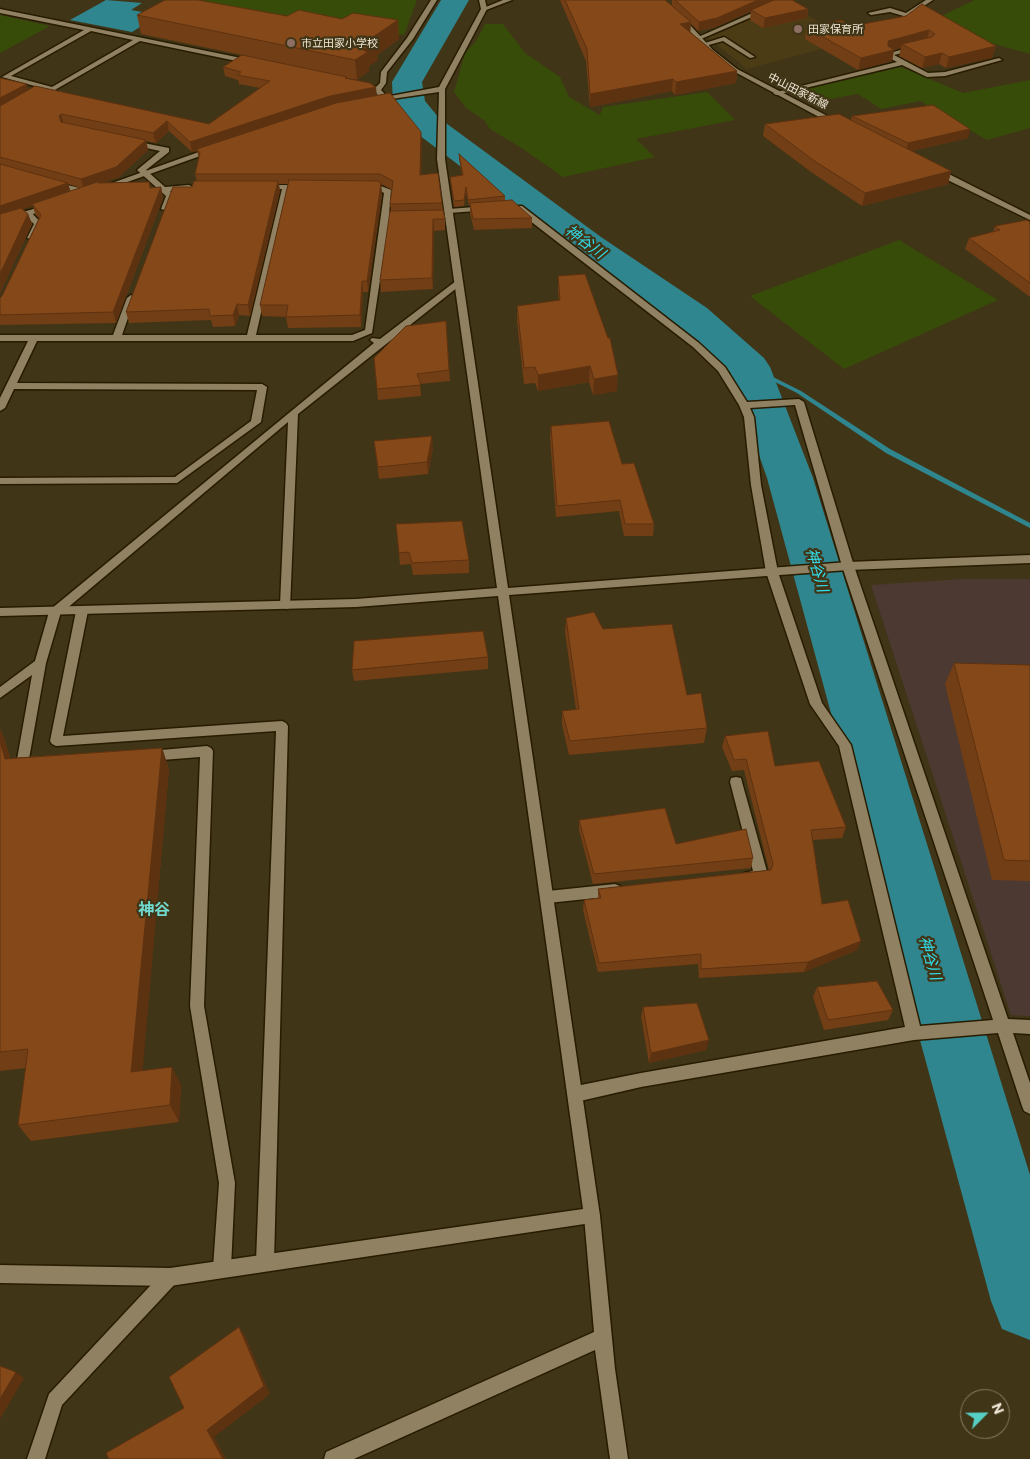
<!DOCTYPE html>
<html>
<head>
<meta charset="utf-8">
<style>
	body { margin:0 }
	#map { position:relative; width:1030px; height:1459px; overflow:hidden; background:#413517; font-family:Commissioner,sans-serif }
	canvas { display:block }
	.north { position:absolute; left:960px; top:1389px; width:50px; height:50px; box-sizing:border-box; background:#413517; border:1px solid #877d64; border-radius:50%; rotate:67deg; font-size:14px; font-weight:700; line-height:20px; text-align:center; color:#efe8d7 }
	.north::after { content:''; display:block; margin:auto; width:18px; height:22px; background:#56cec3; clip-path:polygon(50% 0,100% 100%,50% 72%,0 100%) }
</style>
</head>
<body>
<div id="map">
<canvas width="1030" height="1459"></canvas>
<div class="north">N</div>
</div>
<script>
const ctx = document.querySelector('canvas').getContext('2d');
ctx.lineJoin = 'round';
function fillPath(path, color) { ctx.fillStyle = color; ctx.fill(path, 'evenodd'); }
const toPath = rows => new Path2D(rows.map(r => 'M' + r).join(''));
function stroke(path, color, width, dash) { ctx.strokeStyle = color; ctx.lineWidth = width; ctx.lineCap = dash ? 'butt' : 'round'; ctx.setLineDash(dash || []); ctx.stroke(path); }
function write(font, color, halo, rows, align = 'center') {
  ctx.font = font + ' Commissioner,"Noto Sans JP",sans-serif'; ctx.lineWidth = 4.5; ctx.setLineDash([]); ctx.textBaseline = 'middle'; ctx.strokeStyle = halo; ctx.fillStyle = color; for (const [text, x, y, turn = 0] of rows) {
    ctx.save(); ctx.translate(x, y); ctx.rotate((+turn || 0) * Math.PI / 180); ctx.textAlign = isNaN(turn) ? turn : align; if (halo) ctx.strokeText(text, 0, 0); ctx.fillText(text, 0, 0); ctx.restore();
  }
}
fillPath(toPath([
	[784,3,854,40,747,69,707,37]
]), '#4b3c16');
fillPath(toPath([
	[964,579,1030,579,1030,1016,1011,1015,871,585]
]), '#4c3932');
fillPath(toPath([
	[163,0,417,0,404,35,353,26,180,7],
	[975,0,1030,0,1030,54,929,26,947,13],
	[0,15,50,26,0,53],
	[485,24,503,24,525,53,560,77,569,97,600,115,603,107,707,92,735,120,636,139,655,157,563,177,520,147,490,129,484,120,466,108,454,92,465,53,476,41],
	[901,67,963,93,1030,80,1030,128,987,140,920,101,881,109,858,94,813,102,792,92],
	[899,240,998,300,844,369,750,296]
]), '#374c09');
fillPath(toPath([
	[106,0,142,3,131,10,159,15,132,32,70,20]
]), '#30868f');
fillPath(toPath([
	[749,365,801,391,890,449,1030,523,1030,528,886,453,797,393,747,368,746,367,749,365]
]), '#30868f');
fillPath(toPath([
	[441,0,469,0,422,82,425,101,439,118,601,237,707,308,764,358,770,367,813,478,1030,1175,1030,1340,1002,1329,991,1301,767,478,730,372,679,326,575,253,415,132,393,102,392,82,441,0]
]), '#30868f');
const lane = toPath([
	[724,37,726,38,755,57,750,58,723,41,705,46,702,44,724,37],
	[55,608,61,612,46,663,29,759,37,760,38,764,37,768,22,770,17,769,16,765,32,675,0,698,0,687,35,661,49,612,55,608],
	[207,746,211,748,213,751,204,1006,235,1183,231,1268,228,1274,222,1277,216,1274,213,1268,219,1183,190,1006,200,757,149,761,144,760,143,756,144,752,149,751,207,746]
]);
const street = toPath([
	[431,0,437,0,413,39,387,72,386,83,381,90,384,93,384,99,380,99,375,91,359,86,358,85,361,83,376,87,380,83,381,72,407,38,431,0],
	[503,0,512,0,486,10,481,9,503,0],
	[926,0,933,0,907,17,890,12,871,15,868,13,890,8,906,13,926,0],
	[766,7,768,10,701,39,696,38,766,7],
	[0,9,251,60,254,62,251,64,140,41,53,91,2,77,84,30,0,13,0,9],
	[91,31,133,40,52,87,11,76,91,31],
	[915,46,917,47,917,49,894,55,928,73,945,72,999,58,1002,60,945,76,927,77,902,65,776,95,773,93,897,62,886,56,886,54,915,46],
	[128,140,169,148,169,152,146,170,165,187,189,185,193,187,189,189,170,191,174,195,168,211,161,209,166,196,137,170,160,151,128,144,128,140],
	[50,181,80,188,88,194,81,196,50,185,50,181],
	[261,185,292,185,296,187,289,189,256,335,352,335,365,330,384,193,379,190,365,190,361,188,365,186,381,186,391,190,389,215,405,215,409,217,405,219,389,220,372,333,353,341,37,341,17,383,262,384,267,387,261,422,177,483,0,484,0,478,175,477,251,421,257,390,14,389,5,408,0,411,0,398,28,341,0,341,0,335,113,335,127,298,131,295,135,298,122,335,247,335,282,189,264,189,260,187,261,185],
	[487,206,491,208,490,210,449,213,445,211,449,209,487,206],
	[516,206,522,206,699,343,725,367,747,402,799,399,804,402,854,566,1008,1019,1030,1020,1030,1034,1013,1033,1030,1083,1030,1114,1024,1111,1022,1106,998,1033,914,1040,641,1087,576,1102,570,1099,568,1094,570,1089,576,1086,641,1073,905,1027,839,746,810,704,766,572,751,485,744,417,739,405,718,371,693,347,516,210,516,206],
	[795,405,842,566,993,1020,920,1026,851,745,822,703,778,572,761,485,754,417,750,408,795,405],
	[24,211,30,211,42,224,34,240,27,238,34,224,24,215,24,211],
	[456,281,463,283,298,414,290,608,286,609,280,605,288,422,59,615,51,615,49,612,51,609,374,343,370,340,372,338,380,339,456,281],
	[82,607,88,611,63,736,282,721,286,723,288,726,274,1262,271,1268,265,1271,259,1268,256,1262,276,731,56,746,52,744,50,741,76,611,82,607],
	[736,777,741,778,742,782,768,875,766,879,761,881,749,883,744,881,742,877,744,873,753,871,730,782,731,778,736,777],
	[615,884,620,886,622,890,620,894,615,896,548,903,543,901,541,897,543,893,548,891,615,884],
	[592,1208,598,1210,600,1216,615,1369,628,1459,610,1459,595,1350,354,1459,324,1459,326,1452,594,1332,584,1216,586,1210,592,1208],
	[170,1268,176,1271,179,1277,176,1283,62,1405,45,1459,27,1459,49,1394,164,1271,170,1268]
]);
const secondary = toPath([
	[479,0,485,0,487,9,445,89,445,159,508,588,848,562,1030,555,1030,563,848,570,509,595,600,1216,598,1222,170,1286,0,1283,0,1265,170,1268,583,1209,498,596,356,607,0,616,0,608,356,599,497,588,437,159,439,92,378,101,374,99,439,87,481,9,479,0],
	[650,0,657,0,669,7,691,26,713,50,737,69,841,123,834,125,733,71,709,52,687,28,665,9,650,0],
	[210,148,217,150,105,190,98,188,210,148],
	[931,168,937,168,1030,215,1030,220,931,172,931,168],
	[50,204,53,204,53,208,0,224,0,219,50,204]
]);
stroke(lane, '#281c00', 3);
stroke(street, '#281c00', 3);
stroke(secondary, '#281c00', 3);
fillPath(lane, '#8f8161');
fillPath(street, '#8f8161');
fillPath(secondary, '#8f8161');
fillPath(toPath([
	[560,0,665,0,672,5,672,0,792,0,808,9,807,18,763,28,750,20,751,11,716,27,698,31,691,24,690,32,737,71,736,83,675,95,672,91,590,107,586,61],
	[137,15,287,16,342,19,398,20,399,39,377,55,378,60,369,66,369,71,357,80,348,78,348,79,377,96,421,132,421,175,442,203,443,210,445,219,445,230,434,231,433,289,381,292,380,280,391,211,390,204,392,190,381,184,382,194,368,292,363,292,361,327,288,328,286,317,262,316,260,305,288,184,279,184,280,191,250,316,239,315,235,326,213,327,211,320,129,323,126,312,192,187,197,181,195,174,199,159,197,151,192,152,169,131,156,143,146,141,148,150,119,177,101,183,149,182,151,188,161,187,163,198,116,323,0,325,0,298,2,296,39,218,35,214,33,206,23,209,28,214,32,224,0,293,0,78,28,90,209,124,260,88,239,84,238,80,225,76,223,67,242,55,141,34],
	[68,184,81,188,70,191],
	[906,16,996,46,992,58,946,68,939,64,922,68,899,56,901,48,894,50,892,61,858,70,805,39,807,28,852,26],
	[852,116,968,138,911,151,951,171,948,184,862,206,811,172,763,136,765,124,851,120],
	[459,154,505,196,505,200,532,218,532,228,474,230,470,213,470,205,469,205,466,193,464,206,454,207,450,177,462,175,459,159],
	[1030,222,1030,297,965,249,969,238,993,232,995,226],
	[558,276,617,391,593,395,589,382,538,391,535,383,524,384,517,322,517,306,559,301,558,292],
	[446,321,450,381,420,384,421,396,378,400,374,358],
	[551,426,622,464,654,524,653,536,624,536,619,511,556,517,550,438],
	[374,441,433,448,428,474,379,479],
	[396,524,469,560,469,573,413,575,411,564,400,565],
	[566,618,603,629,687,695,707,728,704,743,569,755,562,725,562,711,576,710,565,632],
	[488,657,488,669,354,681,352,670],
	[954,663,1030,665,1030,881,992,880,945,684],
	[0,729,4,738,10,758,162,748,169,769,142,1071,181,1085,179,1122,31,1141,18,1125,26,1068,0,1071],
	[725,736,775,766,846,827,842,838,813,840,822,904,857,950,804,972,699,978,698,964,598,972,583,910,584,900,598,898,598,889,769,870,744,770,732,771,722,747],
	[579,820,676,844,753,858,751,868,593,884,579,830],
	[817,987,893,1010,888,1020,824,1030,813,997],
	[643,1007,706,1050,649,1063,641,1017]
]), '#723e15');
fillPath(toPath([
	[758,0,775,0,751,10,751,11,716,27,698,31,699,22],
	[808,9,807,18,763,28,765,18],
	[398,20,399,39,377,55,378,60,369,66,369,71,357,80,355,60,370,39],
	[691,22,690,34,680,24],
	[929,30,927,41,902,44,901,48,886,52,888,41],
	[996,46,992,58,946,68,949,57],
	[894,50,892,61,858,70,861,58],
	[942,53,939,64,922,68,925,57],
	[737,71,736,83,675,95,676,82],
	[673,79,672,91,590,107,590,94],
	[27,84,29,94,0,109,0,98],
	[376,87,377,97,331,105,192,152,190,142,330,96],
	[61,114,64,124,62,126,59,116],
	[167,121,169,131,156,143,153,133],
	[970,129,968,138,906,152,908,143],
	[421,132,422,142,421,185,420,175],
	[146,140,148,150,119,177,84,189,81,179],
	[951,171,948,184,862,206,865,193],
	[278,181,280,191,250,316,248,305],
	[68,183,71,193,32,204,33,206,0,217,0,206],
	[381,183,382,194,368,292,367,281],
	[161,187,163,198,116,323,113,312],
	[466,187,466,193,464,206,464,200],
	[28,214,32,224,0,293,0,274],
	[433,219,434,231,433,289,432,278],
	[362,281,363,292,361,327,360,315],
	[237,304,239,315,235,326,233,315],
	[590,366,589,382,538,391,538,375],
	[618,375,617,391,593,395,594,379],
	[432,436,433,448,428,474,427,462],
	[0,729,4,738,16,780,5,759,0,741],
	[162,748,169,769,141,1089,131,1072],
	[861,941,857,950,804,972,808,962],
	[709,1040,706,1050,649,1063,651,1053],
	[172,1067,181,1085,179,1122,170,1105],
	[239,1327,245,1336,270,1394,214,1437,226,1459,223,1459,207,1430],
	[16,1372,24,1378,0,1419,0,1399]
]), '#5d3211');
const building = toPath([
	[165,0,198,0,287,16,299,10,342,19,353,13,398,20,370,39,376,41,363,50,368,52,355,60,137,15,165,0],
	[565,0,665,0,691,22,680,24,737,71,676,82,673,79,590,94,587,49,565,0],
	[675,0,758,0,717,18,699,22,675,0],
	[774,0,792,0,808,9,765,18,751,10,774,0],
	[922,4,996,46,949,57,942,53,925,57,902,44,932,37,935,34,929,30,888,41,888,46,894,50,861,58,807,28,841,20,852,26,906,16,922,4],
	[242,55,347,77,345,78,370,83,376,87,330,96,190,142,167,121,153,133,61,114,59,116,61,122,146,140,116,167,81,179,0,157,0,106,35,86,209,124,270,81,237,75,241,72,223,67,242,55],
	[0,78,27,84,0,98,0,78],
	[390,93,421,132,420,175,438,173,442,203,390,204,393,181,380,174,195,174,200,153,197,149,336,103,390,93],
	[933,105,970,129,908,143,852,116,933,105],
	[839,114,951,171,865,193,813,160,765,124,839,114],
	[459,154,505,196,468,200,466,187,464,200,454,201,450,177,463,175,459,154],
	[0,164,68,183,0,206,0,164],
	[289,180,378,181,381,183,367,281,362,281,360,315,286,317,288,305,260,305,289,180],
	[100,181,98,183,149,182,150,188,161,187,113,312,0,315,0,298,2,296,41,215,32,204,100,181],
	[194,181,278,181,248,305,237,304,233,315,210,316,209,309,126,312,173,187,192,187,194,181],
	[512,200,532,218,473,219,470,203,512,200],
	[21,208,28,214,0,274,0,214,21,208],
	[443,210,445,219,433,219,432,278,380,280,390,211,443,210],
	[1027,220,1030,222,1030,283,969,238,1000,230,995,226,1027,220],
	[585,274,608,338,610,338,618,375,594,379,590,366,538,375,535,367,524,368,517,306,560,300,558,276,585,274],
	[446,321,449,370,417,374,421,385,377,389,374,358,406,326,446,321],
	[609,421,622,464,634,463,654,524,625,524,620,500,557,506,551,426,609,421],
	[432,436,427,462,378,467,374,441,432,436],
	[462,521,469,560,412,563,409,552,399,553,396,524,462,521],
	[594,612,603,629,672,624,687,695,701,693,707,728,570,741,562,711,579,709,566,618,594,612],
	[483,631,488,657,352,670,354,641,483,631],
	[954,663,1030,665,1030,861,1004,860,954,663],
	[768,731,775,766,819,761,846,827,811,830,822,904,848,900,861,941,808,962,701,969,701,954,599,963,584,900,601,898,598,889,771,870,773,864,746,759,734,760,725,736,768,731],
	[0,741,5,759,162,748,131,1072,172,1067,170,1105,18,1125,28,1049,0,1052,0,741],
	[665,808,676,844,746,829,753,858,594,874,579,820,665,808],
	[877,981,893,1010,828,1020,817,987,877,981],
	[697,1003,709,1040,651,1053,643,1007,697,1003],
	[239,1327,264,1386,207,1430,223,1459,109,1459,106,1453,184,1408,169,1377,239,1327],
	[0,1366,16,1372,0,1399,0,1366]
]);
fillPath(building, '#854818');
stroke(building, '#5d3211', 1);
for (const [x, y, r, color] of [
	[798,29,5,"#8d6e63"],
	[291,43,5,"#8d6e63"]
]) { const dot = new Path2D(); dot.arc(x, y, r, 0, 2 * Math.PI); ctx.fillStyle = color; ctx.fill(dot); stroke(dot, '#413517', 2); }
write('11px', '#efe8d7', '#413517', [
	["田家保育所",808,29],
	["市立田家小学校",301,43]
], 'left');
write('11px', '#efe8d7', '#413517', [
	["中山田家新線",798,91,27]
]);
write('italic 15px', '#31deed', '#413517', [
	["神谷川",585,242,36],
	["神谷川",817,570,74],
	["神谷川",930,958,74]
]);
write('bold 16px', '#70dacf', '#413517', [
	["神谷",154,910]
]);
</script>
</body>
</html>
